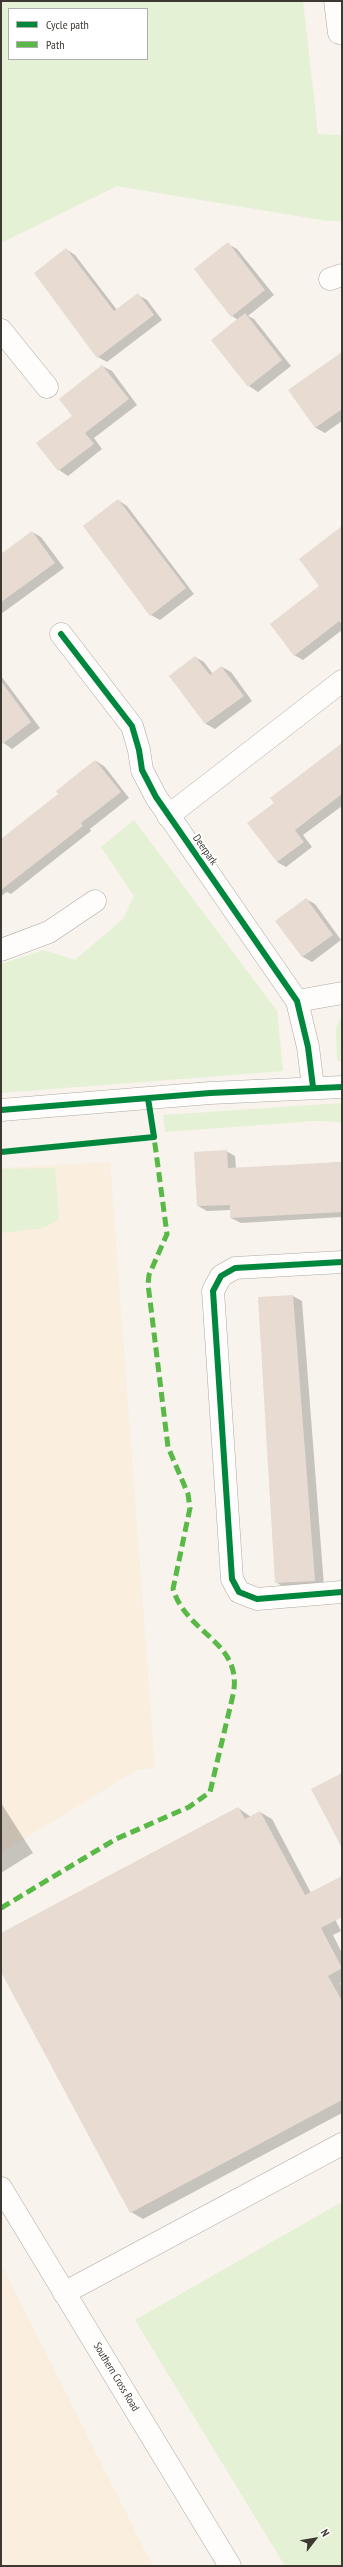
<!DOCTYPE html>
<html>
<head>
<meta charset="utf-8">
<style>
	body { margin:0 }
	#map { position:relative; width:343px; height:2567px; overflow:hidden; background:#f8f3ec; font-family:"PT Sans Narrow",sans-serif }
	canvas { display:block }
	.frame { position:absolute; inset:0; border:2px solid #3d3831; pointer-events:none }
	.legend { position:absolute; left:8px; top:8px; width:140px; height:52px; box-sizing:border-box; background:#fff; border:1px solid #b1afad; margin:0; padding:5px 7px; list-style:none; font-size:12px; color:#3d3831 }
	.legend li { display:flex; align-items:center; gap:8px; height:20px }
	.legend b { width:20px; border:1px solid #b1afad }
	.north { position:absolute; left:295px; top:2519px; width:40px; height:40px; -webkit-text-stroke:3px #fff; paint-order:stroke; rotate:59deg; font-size:11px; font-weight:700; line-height:16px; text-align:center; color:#3d3831 }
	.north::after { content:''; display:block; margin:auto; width:14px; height:18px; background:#3d3831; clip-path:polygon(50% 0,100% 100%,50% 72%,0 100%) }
</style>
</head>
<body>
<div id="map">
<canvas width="343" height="2567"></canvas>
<div class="frame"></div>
<ul class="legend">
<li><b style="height:5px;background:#00873e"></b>Cycle path</li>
<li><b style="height:5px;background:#58b947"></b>Path</li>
</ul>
<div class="north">N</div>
</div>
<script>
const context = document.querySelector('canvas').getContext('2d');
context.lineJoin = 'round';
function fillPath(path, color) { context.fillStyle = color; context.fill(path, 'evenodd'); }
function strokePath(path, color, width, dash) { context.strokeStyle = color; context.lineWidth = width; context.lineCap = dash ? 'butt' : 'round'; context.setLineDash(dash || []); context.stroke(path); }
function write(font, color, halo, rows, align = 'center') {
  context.font = font + ' "PT Sans Narrow",sans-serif'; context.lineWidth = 4; context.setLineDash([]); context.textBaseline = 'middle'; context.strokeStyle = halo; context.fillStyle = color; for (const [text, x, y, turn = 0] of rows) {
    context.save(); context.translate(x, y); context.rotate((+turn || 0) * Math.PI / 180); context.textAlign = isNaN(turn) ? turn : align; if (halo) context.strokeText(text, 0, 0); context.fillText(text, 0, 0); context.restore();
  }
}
fillPath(new Path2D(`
	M 110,1162 L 155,1768 L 137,1770 L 1,1853 L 1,1168 Z
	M 1,2264 L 153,2566 L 1,2566 Z`), '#faeede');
fillPath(new Path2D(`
	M 1,1 L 303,1 L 318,134 L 342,135 L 342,221 L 328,221 L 117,186 L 1,243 ZM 9,9 L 147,9 L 147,59 L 9,59 Z
	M 134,820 L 277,1011 L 283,1071 L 1,1093 L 1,964 L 44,950 L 75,960 L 123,919 L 134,896 L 101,847 Z
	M 342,1016 L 342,1061 L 337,1061 L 336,1027 Z
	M 342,1103 L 342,1122 L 314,1121 L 165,1132 L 163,1115 Z
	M 55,1168 L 59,1219 L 43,1228 L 1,1233 L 1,1169 Z
	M 342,2202 L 342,2566 L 285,2566 L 135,2320 Z`), '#e4f1d4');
fillPath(new Path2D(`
	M 228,244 L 237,249 L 274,295 L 248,316 L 254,319 L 291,366 L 258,392 L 249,386 L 238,320 L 232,316 Z
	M 66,249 L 75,255 L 117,310 L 138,295 L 147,300 L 162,320 L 107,362 L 98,357 Z
	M 342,358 L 342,421 L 325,433 L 316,428 L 289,390 Z
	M 102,366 L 112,371 L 137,405 L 94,438 L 102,449 L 68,476 L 59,470 Z
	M 118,500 L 127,506 L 194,594 L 160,620 L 151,615 Z
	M 32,532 L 41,537 L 64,568 L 1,614 L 1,555 Z
	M 321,598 L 342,624 L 342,630 L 303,660 L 294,655 Z
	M 195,657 L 204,662 L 213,674 L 222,667 L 231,672 L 252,701 L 215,729 L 206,724 L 171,676 Z
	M 1,676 L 40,728 L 12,749 L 1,741 Z
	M 342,745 L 342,806 L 303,835 L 312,847 L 286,867 L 277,862 L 275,803 Z
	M 96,761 L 105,767 L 129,798 L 90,829 L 91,831 L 11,894 L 7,892 L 1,896 L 1,840 L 60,794 Z
	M 306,899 L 315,904 L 341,940 L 312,962 L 303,957 L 277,921 Z
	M 226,1151 L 235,1156 L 236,1169 L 342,1162 L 342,1217 L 241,1223 L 231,1218 L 231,1210 L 207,1211 L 198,1206 Z
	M 293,1296 L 302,1301 L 324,1586 L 285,1588 L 276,1582 L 259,1298 Z
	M 1,1803 L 33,1853 L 1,1873 Z
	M 238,1808 L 251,1817 L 260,1812 L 272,1819 L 311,1893 L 325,1900 L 341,1931 L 333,1935 L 342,1953 L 342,1982 L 340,1983 L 342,1987 L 342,2113 L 143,2219 L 131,2212 L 1,1970 L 1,1935 Z`), '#0003');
fillPath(new Path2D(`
	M 228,242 L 265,290 L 231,317 L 194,269 Z
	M 66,248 L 114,311 L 138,293 L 154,315 L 97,358 L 34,273 Z
	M 245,313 L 282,360 L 248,387 L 211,340 Z
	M 342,352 L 342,409 L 315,428 L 288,390 Z
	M 102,365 L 129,399 L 85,433 L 94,444 L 58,471 L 36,443 L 72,416 L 59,399 Z
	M 118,499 L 186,588 L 150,616 L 83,526 Z
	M 342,526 L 342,619 L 294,656 L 270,624 L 319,586 L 299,559 Z
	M 32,531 L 55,563 L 1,602 L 1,554 Z
	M 195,656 L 210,675 L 221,666 L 244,696 L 205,724 L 169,676 Z
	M 1,681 L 31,722 L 1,745 Z
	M 342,743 L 342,794 L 295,830 L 304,842 L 277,862 L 247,823 L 274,803 L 270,798 Z
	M 95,760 L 121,792 L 81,823 L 83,826 L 1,890 L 1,839 L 58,794 L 56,791 Z
	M 306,898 L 333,935 L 302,957 L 275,921 Z
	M 227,1150 L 228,1168 L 342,1162 L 342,1212 L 230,1218 L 230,1205 L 197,1206 L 194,1152 Z
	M 293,1295 L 315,1581 L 275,1583 L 258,1297 Z
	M 342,1773 L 342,1848 L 311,1789 Z
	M 238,1807 L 245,1819 L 260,1811 L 305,1895 L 342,1876 L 342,1917 L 321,1928 L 342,1968 L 328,1976 L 342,2001 L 342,2100 L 130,2213 L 1,1972 L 1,1933 Z`), '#e7dbd2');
const minor = new Path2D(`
	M 335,1 L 339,33 L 342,33
	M 330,279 L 342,275
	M 1,330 L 47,387
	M 61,634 L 132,726 L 139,750 L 142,770 L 156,797 L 297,1001 L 308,1047 L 313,1087
	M 168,816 L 342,681
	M 1,950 L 49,932 L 95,901
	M 297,1001 L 342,993
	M 1,1110 L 210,1093 L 342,1087
	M 342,1262 L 235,1268 L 221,1276 L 213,1291 L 232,1579 L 239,1592 L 257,1599 L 342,1592
	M 64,2293 L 342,2144`);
const major = new Path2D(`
	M 1,2188 L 230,2566`);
strokePath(minor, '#aea9a3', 23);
strokePath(major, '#aea9a3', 23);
strokePath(minor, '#fefdfc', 22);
strokePath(major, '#fefdfc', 22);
strokePath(new Path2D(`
	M 1,1908 L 116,1839 L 189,1807 L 210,1792 L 233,1695 C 244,1642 187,1635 173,1589 L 190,1508 L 188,1494 L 168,1447 L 148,1284 L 149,1275 L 167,1234 L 154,1137`), '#58b947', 5, [10, 5]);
strokePath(new Path2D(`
	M 61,634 L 132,726 L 139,750 L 142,770 L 156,797 L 297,1001 L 308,1047 L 313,1087
	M 1,1110 L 210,1093 L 342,1087
	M 1,1152 L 154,1137 L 148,1098
	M 342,1262 L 235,1268 L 221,1276 L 213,1291 L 232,1579 L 239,1592 L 257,1599 L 342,1592`), '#00873e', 6);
write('11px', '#3d3831', '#fff', [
	["Deerpark",205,850,55],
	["Southern Cross Road",116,2377,59]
]);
</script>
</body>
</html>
